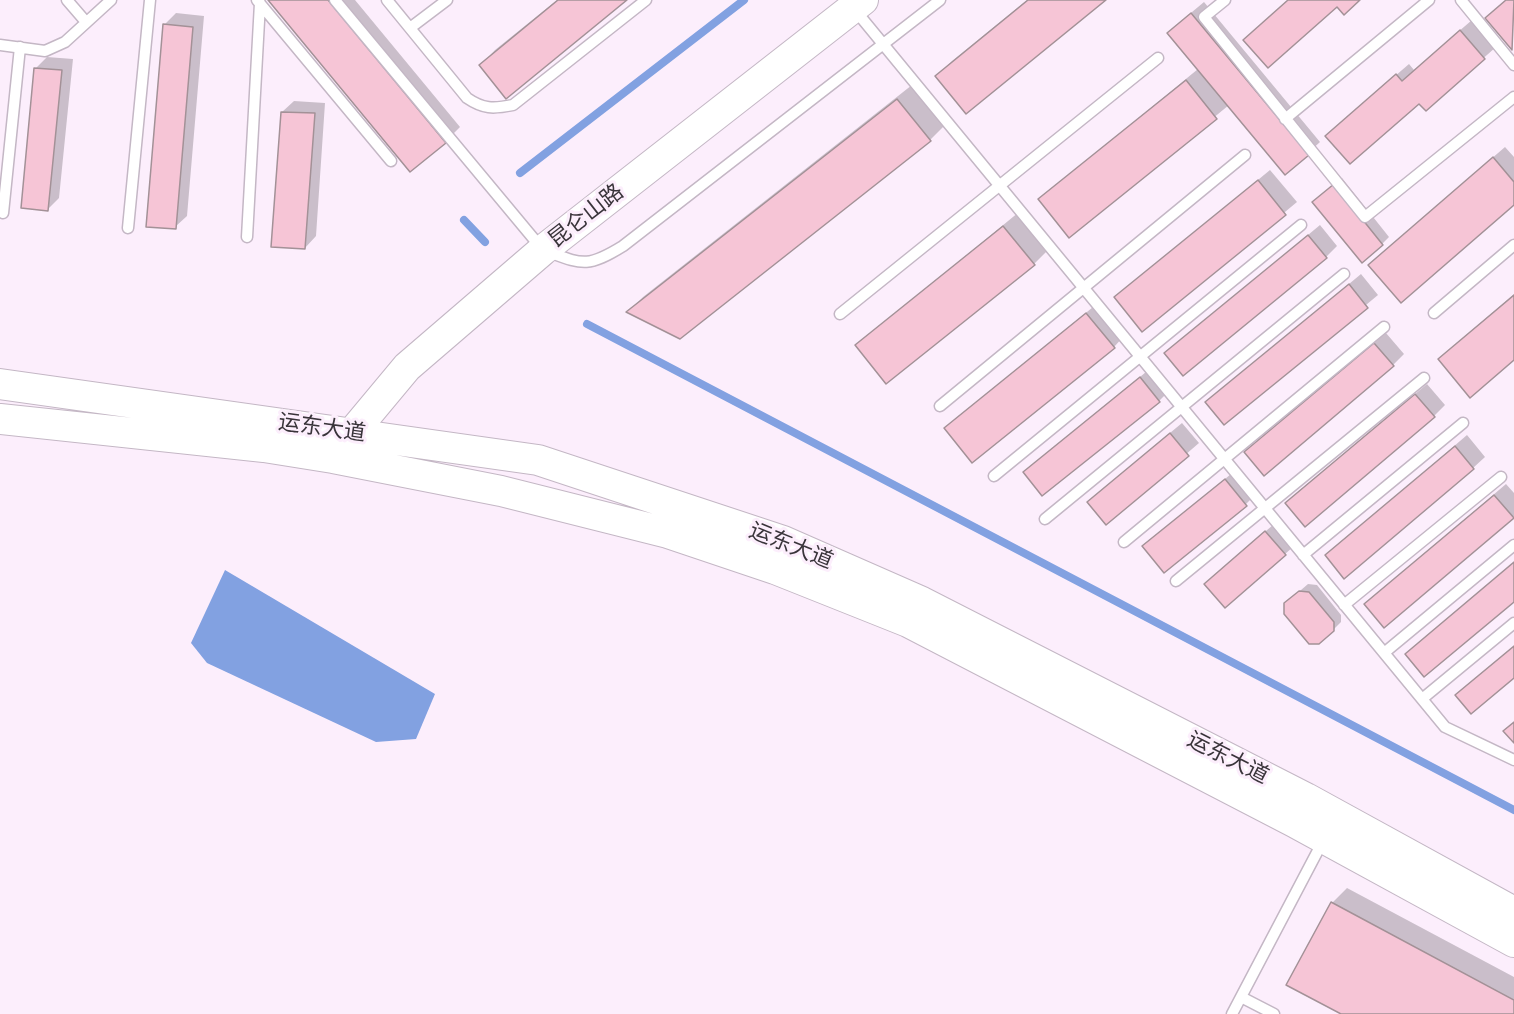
<!DOCTYPE html>
<html>
<head>
<meta charset="utf-8">
<style>
	body { margin:0 }
	canvas { display:block; background:#fceefc }
</style>
</head>
<body>
<canvas width="1514" height="1014"></canvas>
<script>
const context = document.querySelector('canvas').getContext('2d');
context.lineJoin = 'round';
function fillPath(path, color) { context.fillStyle = color; context.fill(path, 'evenodd'); }
function strokePath(path, color, width, dash) { context.strokeStyle = color; context.lineWidth = width; context.lineCap = dash ? 'butt' : 'round'; context.setLineDash(dash || []); context.stroke(path); }
function write(font, color, halo, rows, align = 'center') {
  context.font = font + ' "Alegreya Sans","Noto Sans SC",sans-serif'; context.lineWidth = 6; context.setLineDash([]); context.textBaseline = 'middle'; context.strokeStyle = halo; context.fillStyle = color; for (const [text, x, y, turn = 0] of rows) {
    context.save(); context.translate(x, y); context.rotate((+turn || 0) * Math.PI / 180); context.textAlign = isNaN(turn) ? turn : align; if (halo) context.strokeText(text, 0, 0); context.fillText(text, 0, 0); context.restore();
  }
}
fillPath(new Path2D(`
	M 225,570 L 435,694 L 416,739 L 376,742 L 207,663 L 191,643 Z`), '#82a1e1');
fillPath(new Path2D(`
	M 270,0 L 355,0 L 460,127 L 445,142 Z
	M 557,0 L 625,0 L 481,65 L 495,50 Z
	M 1027,0 L 1103,0 L 937,76 L 952,61 Z
	M 1506,0 L 1514,0 L 1512,48 L 1487,18 Z
	M 1204,2 L 1320,142 L 1308,153 L 1229,105 L 1070,236 L 1040,199 L 1198,69 L 1180,22 Z
	M 176,13 L 204,16 L 187,216 L 175,227 L 164,25 Z
	M 1472,20 L 1496,47 L 1426,109 L 1419,102 L 1338,125 L 1409,64 L 1414,70 Z
	M 47,57 L 73,59 L 59,198 L 48,209 L 36,68 Z
	M 912,85 L 945,125 L 930,140 L 680,337 L 628,312 L 643,297 Z
	M 294,101 L 325,103 L 316,236 L 305,248 L 282,112 Z
	M 1505,147 L 1514,157 L 1514,203 L 1381,254 Z
	M 1270,170 L 1297,202 L 1143,330 L 1116,297 Z
	M 1342,178 L 1389,237 L 1382,244 L 1322,194 Z
	M 1019,212 L 1049,249 L 1034,264 L 857,345 Z
	M 1320,225 L 1337,246 L 1326,257 L 1166,353 Z
	M 1361,274 L 1378,295 L 1224,423 L 1207,402 Z
	M 1514,294 L 1514,358 L 1440,360 L 1455,345 Z
	M 1098,303 L 1125,335 L 1114,347 L 958,417 Z
	M 1386,333 L 1404,354 L 1393,365 L 1258,441 Z
	M 1152,367 L 1170,390 L 1159,401 L 1025,472 Z
	M 1427,384 L 1445,405 L 1434,416 L 1298,492 Z
	M 1182,423 L 1199,443 L 1106,523 L 1100,491 Z
	M 1467,435 L 1485,457 L 1473,468 L 1327,555 Z
	M 1237,469 L 1257,493 L 1246,504 L 1144,546 Z
	M 1506,484 L 1514,493 L 1514,516 L 1384,625 L 1378,593 Z
	M 1273,525 L 1293,547 L 1226,606 L 1213,576 Z
	M 1514,562 L 1514,600 L 1407,654 L 1418,643 Z
	M 1308,584 L 1317,585 L 1341,615 L 1341,622 L 1333,630 L 1294,596 Z
	M 1347,888 L 1514,977 L 1514,1014 L 1344,1014 L 1332,903 Z`), '#0003');
strokePath(new Path2D(`
	M 520,173 L 744,0
	M 464,220 L 485,242
	M 587,324 L 1514,810`), '#82a1e1', 8);
const building = new Path2D(`
	M 268,0 L 328,0 L 446,143 L 410,172 Z
	M 558,0 L 627,0 L 506,99 L 479,65 Z
	M 1028,0 L 1106,0 L 966,114 L 935,76 Z
	M 1288,0 L 1360,0 L 1344,15 L 1337,7 L 1268,68 L 1243,40 Z
	M 1506,0 L 1514,0 L 1512,50 L 1485,18 Z
	M 1191,13 L 1309,155 L 1285,175 L 1167,33 Z
	M 163,24 L 193,27 L 176,229 L 146,227 Z
	M 1460,30 L 1485,59 L 1426,111 L 1419,104 L 1350,164 L 1325,136 L 1396,74 L 1402,81 Z
	M 34,68 L 62,70 L 48,211 L 21,208 Z
	M 1186,80 L 1217,119 L 1069,238 L 1038,199 Z
	M 897,99 L 931,141 L 680,339 L 626,312 Z
	M 281,112 L 315,113 L 305,249 L 271,247 Z
	M 1493,157 L 1514,182 L 1514,205 L 1401,303 L 1368,265 Z
	M 1258,180 L 1286,215 L 1142,332 L 1114,297 Z
	M 1334,184 L 1383,245 L 1362,263 L 1312,202 Z
	M 1003,226 L 1035,265 L 886,384 L 855,345 Z
	M 1308,235 L 1327,258 L 1183,376 L 1164,353 Z
	M 1349,284 L 1368,308 L 1224,425 L 1205,402 Z
	M 1514,295 L 1514,360 L 1470,398 L 1438,359 Z
	M 1086,313 L 1115,348 L 972,463 L 944,428 Z
	M 1374,343 L 1394,366 L 1264,476 L 1244,452 Z
	M 1140,377 L 1160,402 L 1042,496 L 1023,472 Z
	M 1415,394 L 1435,417 L 1305,527 L 1285,503 Z
	M 1170,433 L 1189,456 L 1106,525 L 1087,502 Z
	M 1455,446 L 1474,469 L 1344,579 L 1325,555 Z
	M 1225,479 L 1247,506 L 1164,573 L 1142,546 Z
	M 1494,495 L 1514,518 L 1384,628 L 1364,604 Z
	M 1265,531 L 1286,555 L 1225,608 L 1204,584 Z
	M 1514,562 L 1514,602 L 1424,677 L 1405,654 Z
	M 1299,591 L 1309,592 L 1334,622 L 1334,631 L 1319,644 L 1309,644 L 1284,614 L 1284,603 Z
	M 1514,646 L 1514,678 L 1471,714 L 1455,695 Z
	M 1514,722 L 1514,743 L 1503,731 Z
	M 1331,902 L 1514,1000 L 1514,1014 L 1341,1014 L 1286,985 Z`);
fillPath(building, '#f6c5d6');
strokePath(building, '#a39197', 1.5);
const lane = new Path2D(`
	M 67,0 L 86,22
	M 257,0 L 391,161
	M 335,0 L 543,250 C 582,264 586,269 623,246 L 940,0
	M 387,0 L 467,98 C 483,109 493,109 513,105 L 646,0
	M 1225,0 L 1204,17 L 1365,217 L 1514,97
	M 1461,0 L 1514,65
	M 855,10 L 1445,727 L 1514,760
	M 410,28 L 447,0
	M 0,45 L 45,51 L 65,42 L 111,0
	M 1285,119 L 1429,0
	M 3,213 L 20,47
	M 128,228 L 150,0
	M 247,237 L 260,3
	M 1434,313 L 1514,245
	M 840,314 L 1158,58
	M 940,406 L 1245,155
	M 994,476 L 1301,225
	M 1045,519 L 1344,274
	M 1124,542 L 1384,327
	M 1303,555 L 1463,423
	M 1176,581 L 1424,378
	M 1344,605 L 1501,477
	M 1384,653 L 1514,545
	M 1422,699 L 1514,623
	M 1241,997 L 1274,1014
	M 1232,1014 L 1324,839`);
const secondary = new Path2D(`
	M 0,384 L 538,460 L 783,541 L 922,602 L 1306,798 L 1514,912
	M 0,419 L 264,447 L 333,458 L 501,491 L 668,533 L 775,569 L 908,622 L 1294,822 L 1514,942
	M 342,445 L 407,367 L 543,250 L 863,0`);
strokePath(lane, '#c4b7c5', 13);
strokePath(secondary, '#c4b7c5', 32);
strokePath(lane, '#fff', 10);
strokePath(secondary, '#fff', 30);
write('22px', '#39343a', '#fceefc', [
	["昆仑山路",586,216,-38],
	["运东大道",322,428,8],
	["运东大道",791,546,22],
	["运东大道",1228,758,27]
]);
</script>
</body>
</html>
